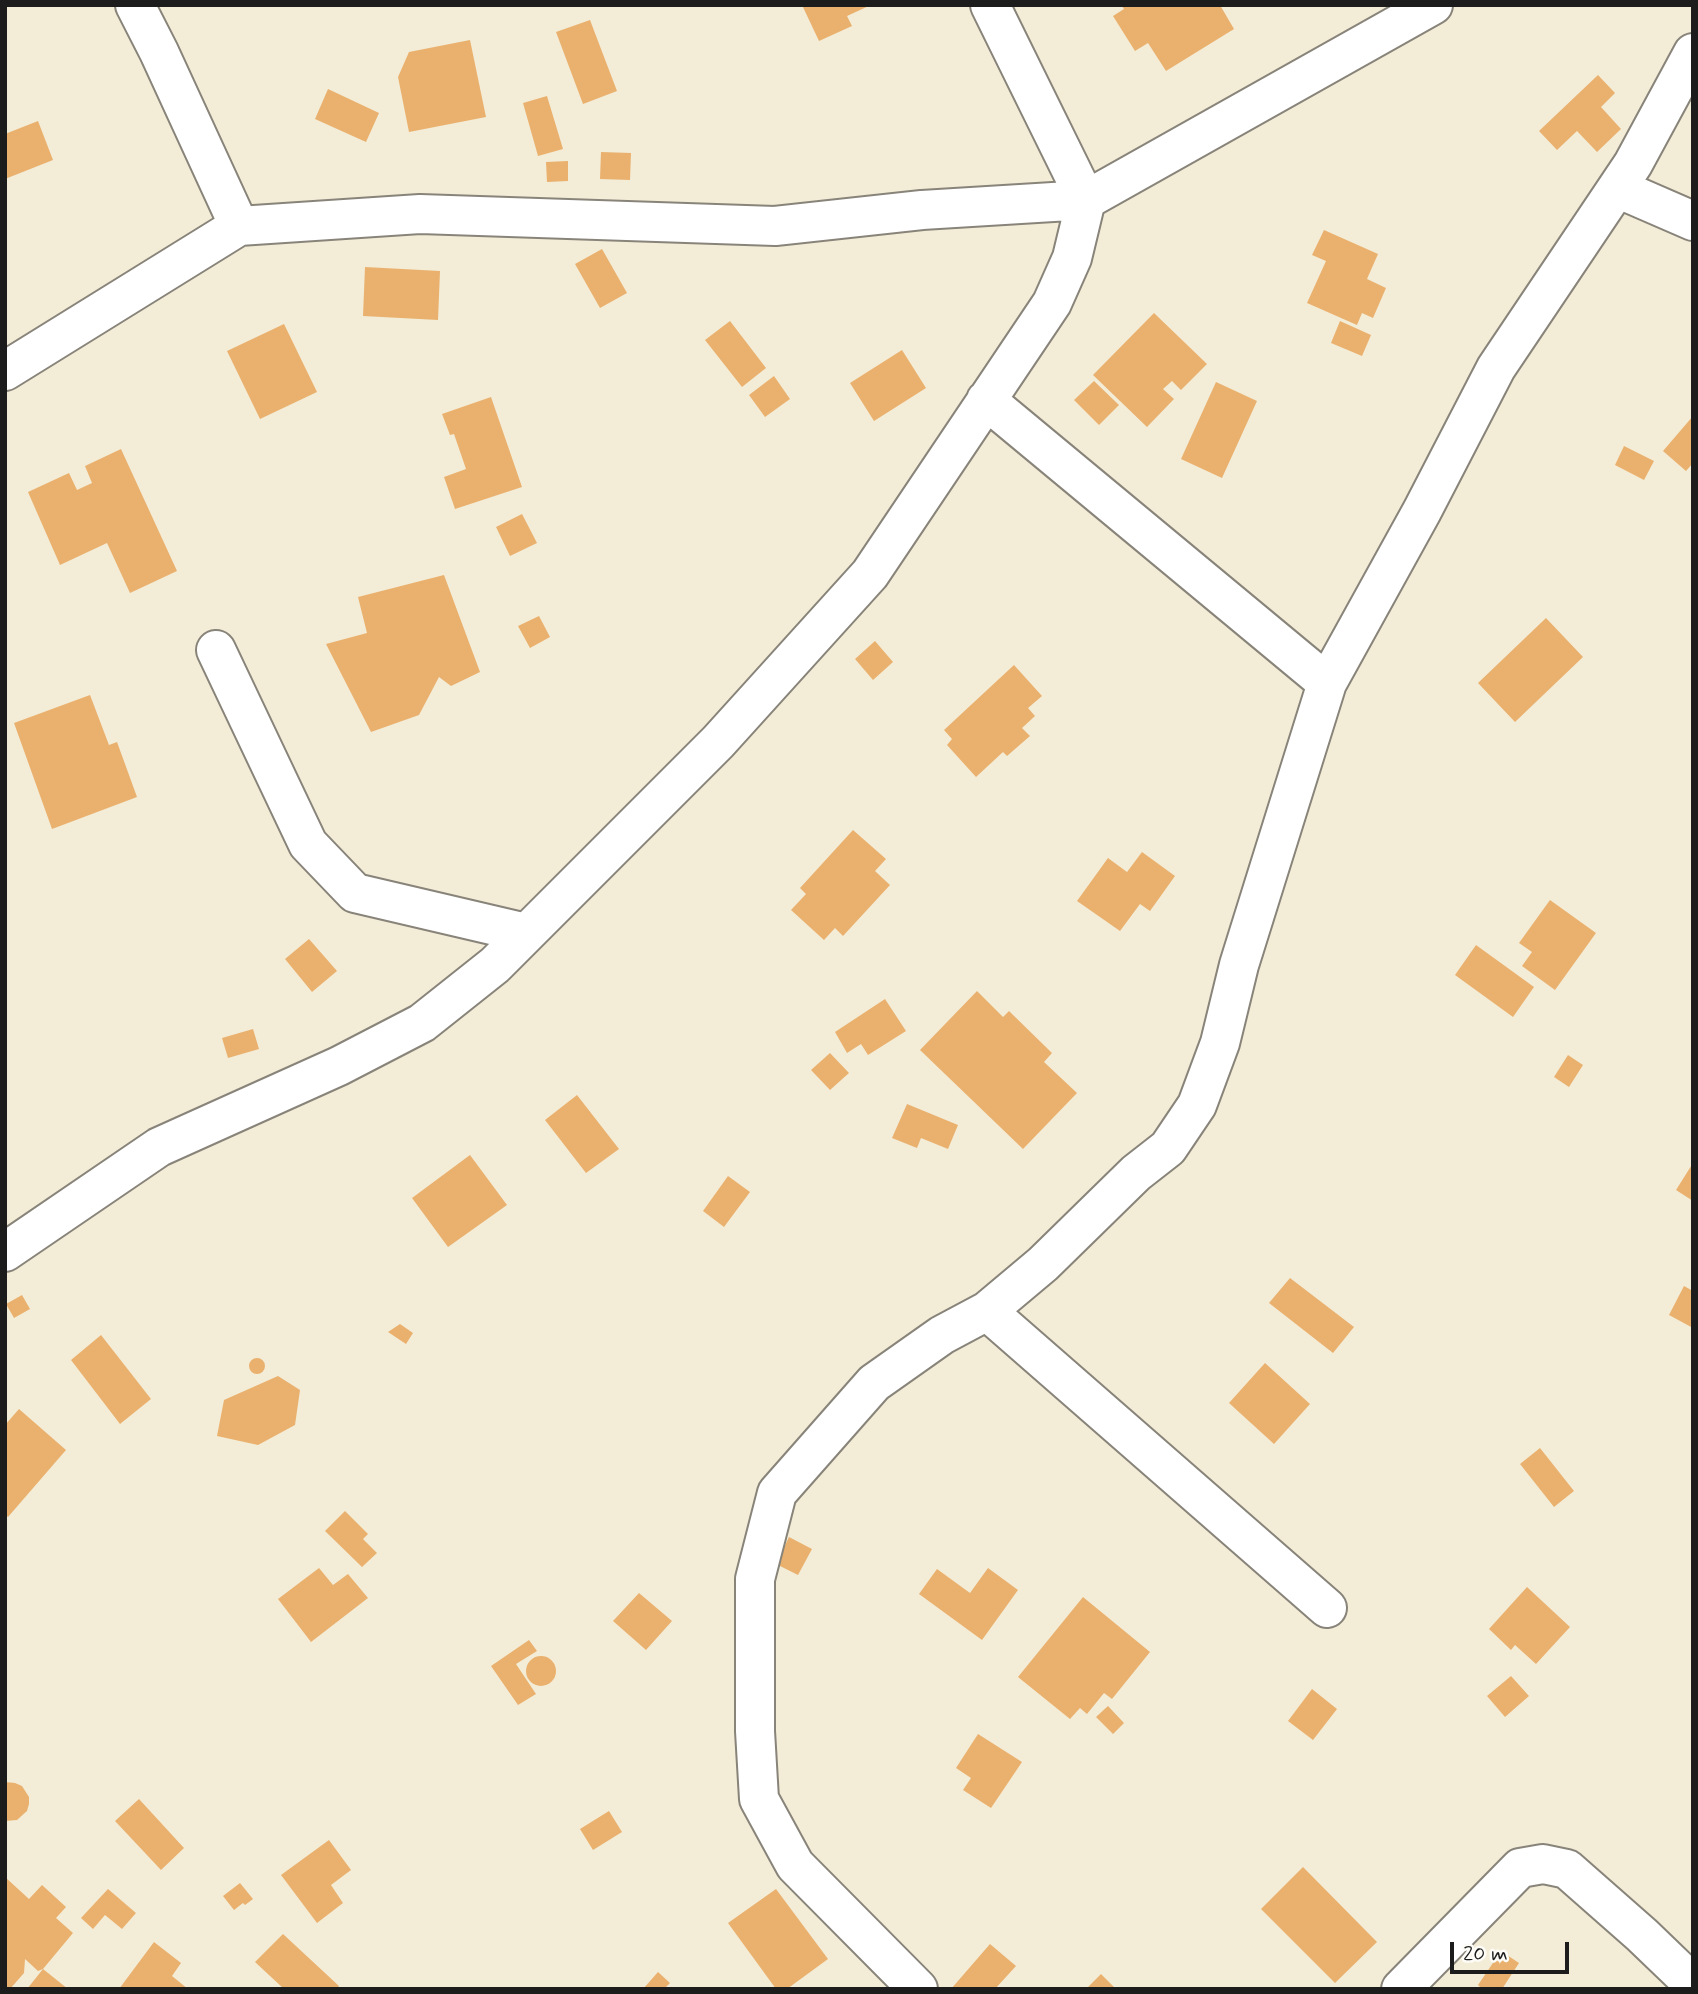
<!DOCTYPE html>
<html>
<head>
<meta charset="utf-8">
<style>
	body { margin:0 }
	#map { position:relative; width:1698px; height:1994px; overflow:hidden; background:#f3ecd7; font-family:Mynerve,sans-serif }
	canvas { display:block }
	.frame { position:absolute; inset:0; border:7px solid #1c1c1c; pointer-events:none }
	.scale { position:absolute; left:1450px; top:1942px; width:119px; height:32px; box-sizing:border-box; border:4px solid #1c1c1c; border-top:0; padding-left:9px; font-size:21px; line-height:24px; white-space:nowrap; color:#1c1c1c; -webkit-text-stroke:5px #fdfcf7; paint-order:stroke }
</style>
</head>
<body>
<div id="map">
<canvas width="1698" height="1994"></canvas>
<div class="frame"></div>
<div class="scale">20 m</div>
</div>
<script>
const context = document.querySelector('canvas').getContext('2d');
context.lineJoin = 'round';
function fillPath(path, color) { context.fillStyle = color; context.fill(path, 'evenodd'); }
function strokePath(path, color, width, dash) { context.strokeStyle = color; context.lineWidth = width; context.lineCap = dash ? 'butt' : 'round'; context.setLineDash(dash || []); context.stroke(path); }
fillPath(new Path2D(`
	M 802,5 L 871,5 L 847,16 L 852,26 L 819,41 Z
	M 1121,5 L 1220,5 L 1234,29 L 1166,71 L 1148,43 L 1135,51 L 1113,16 L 1124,9 Z
	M 590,20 L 617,91 L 583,104 L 556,32 Z
	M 470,40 L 486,117 L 409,132 L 398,77 L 409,52 Z
	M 1598,75 L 1615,93 L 1601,107 L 1621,129 L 1597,152 L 1577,131 L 1557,150 L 1539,131 Z
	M 328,89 L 379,113 L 366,142 L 315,119 Z
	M 547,96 L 563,149 L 538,156 L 523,103 Z
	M 38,121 L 53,160 L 5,179 L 5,134 Z
	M 601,152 L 631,153 L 630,180 L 600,179 Z
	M 568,161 L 568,181 L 547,182 L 546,162 Z
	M 1324,230 L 1378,254 L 1367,279 L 1386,288 L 1373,318 L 1362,313 L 1357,325 L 1307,303 L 1326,261 L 1312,255 Z
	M 602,249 L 627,293 L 600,308 L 575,264 Z
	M 365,267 L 440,271 L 438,320 L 363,316 Z
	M 1154,313 L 1207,364 L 1181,390 L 1172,381 L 1163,389 L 1174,399 L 1147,427 L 1093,375 Z
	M 730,321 L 766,368 L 742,387 L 705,340 Z
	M 1340,321 L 1371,335 L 1362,356 L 1331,343 Z
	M 284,324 L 317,392 L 260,419 L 227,351 Z
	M 902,350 L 926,388 L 874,421 L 850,383 Z
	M 774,376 L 790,399 L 765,417 L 749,395 Z
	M 1094,381 L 1119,405 L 1099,425 L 1074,400 Z
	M 1216,382 L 1257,401 L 1222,478 L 1181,459 Z
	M 491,397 L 522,487 L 455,509 L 444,477 L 466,469 L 454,434 L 450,435 L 442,414 Z
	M 1693,416 L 1693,463 L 1686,471 L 1663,451 Z
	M 1624,446 L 1654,461 L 1644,480 L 1615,465 Z
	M 121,449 L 177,571 L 130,593 L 107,543 L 60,565 L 28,492 L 69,473 L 77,490 L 92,483 L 85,466 Z
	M 522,514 L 537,543 L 510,556 L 496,527 Z
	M 444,575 L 480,672 L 451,686 L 439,677 L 419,715 L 371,732 L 326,644 L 367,633 L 358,597 Z
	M 539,616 L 550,637 L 530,648 L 518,626 Z
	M 1546,618 L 1583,657 L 1515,722 L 1478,683 Z
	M 875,641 L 893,662 L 873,680 L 855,659 Z
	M 1014,665 L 1042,696 L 1028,708 L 1035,716 L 1022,728 L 1030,736 L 1007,756 L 1003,752 L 976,777 L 947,745 L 952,739 L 944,730 Z
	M 90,695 L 109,745 L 117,742 L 137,797 L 52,829 L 14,723 Z
	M 853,830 L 886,859 L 875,871 L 890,885 L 843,936 L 835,928 L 824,940 L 791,910 L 806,894 L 800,888 Z
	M 1142,852 L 1175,876 L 1150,911 L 1140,904 L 1120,931 L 1077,901 L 1108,858 L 1127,872 Z
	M 1550,900 L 1596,933 L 1555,990 L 1522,966 L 1532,952 L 1519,943 Z
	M 309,939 L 337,971 L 312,992 L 285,959 Z
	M 1476,945 L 1534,987 L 1513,1017 L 1455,975 Z
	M 977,991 L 1003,1017 L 1009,1011 L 1052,1053 L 1044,1062 L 1077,1093 L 1023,1149 L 920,1050 Z
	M 885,999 L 906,1031 L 868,1055 L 861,1044 L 847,1053 L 835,1032 Z
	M 253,1029 L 259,1049 L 228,1058 L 222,1038 Z
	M 830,1053 L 849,1073 L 830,1090 L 811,1070 Z
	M 1568,1055 L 1583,1065 L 1569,1087 L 1554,1077 Z
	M 577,1095 L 619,1149 L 586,1173 L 545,1120 Z
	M 907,1104 L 958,1125 L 948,1149 L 921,1138 L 917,1148 L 892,1138 Z
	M 470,1155 L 507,1205 L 448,1247 L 412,1198 Z
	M 1693,1163 L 1693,1201 L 1676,1190 Z
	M 728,1176 L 750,1192 L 724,1227 L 703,1211 Z
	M 1290,1278 L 1354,1327 L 1333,1353 L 1269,1303 Z
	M 1684,1286 L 1693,1291 L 1693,1328 L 1669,1315 Z
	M 22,1295 L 30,1309 L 14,1318 L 6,1304 Z
	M 400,1324 L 413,1333 L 406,1344 L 388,1332 Z
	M 101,1335 L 151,1399 L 120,1424 L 71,1360 Z
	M249 1366a8 8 0 1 1 16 0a8 8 0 1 1-16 0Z
	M 1265,1363 L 1310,1404 L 1274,1444 L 1229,1403 Z
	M 278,1376 L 300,1390 L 295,1425 L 258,1445 L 217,1436 L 224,1400 Z
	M 19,1409 L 66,1450 L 8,1517 L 5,1514 L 5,1425 Z
	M 1540,1448 L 1574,1491 L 1554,1507 L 1520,1464 Z
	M 345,1511 L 368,1534 L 363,1539 L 377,1553 L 362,1567 L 325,1531 Z
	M 789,1537 L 812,1549 L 798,1575 L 776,1564 Z
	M 319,1568 L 333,1585 L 348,1574 L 368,1598 L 311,1642 L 278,1599 Z
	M 988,1568 L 1018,1590 L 982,1640 L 919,1594 L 937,1569 L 970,1593 Z
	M 1527,1587 L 1570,1627 L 1536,1664 L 1515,1645 L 1511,1650 L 1489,1629 Z
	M 639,1593 L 672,1621 L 646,1650 L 613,1621 Z
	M 1083,1597 L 1150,1652 L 1112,1699 L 1104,1693 L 1087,1714 L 1080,1708 L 1070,1719 L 1018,1677 Z
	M 529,1640 L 537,1651 L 516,1664 L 536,1694 L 518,1705 L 491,1666 Z
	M526 1671a15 15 0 1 1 30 0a15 15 0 1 1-30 0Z
	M 1511,1676 L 1529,1696 L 1505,1717 L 1487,1696 Z
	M 1312,1689 L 1337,1709 L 1313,1740 L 1288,1721 Z
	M 1108,1706 L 1124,1723 L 1113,1734 L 1096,1717 Z
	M 978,1734 L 1022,1762 L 991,1808 L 963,1790 L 971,1778 L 956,1768 Z
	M 5,1782 L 15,1783 L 22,1786 L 29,1797 L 29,1804 L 27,1811 L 17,1820 L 5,1821 Z
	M 139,1799 L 184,1848 L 161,1870 L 115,1821 Z
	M 609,1811 L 622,1832 L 593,1850 L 580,1829 Z
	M 329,1840 L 351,1870 L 331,1885 L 343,1903 L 317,1923 L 281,1875 Z
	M 1303,1867 L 1377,1942 L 1335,1983 L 1261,1909 Z
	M 5,1877 L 29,1899 L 42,1885 L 66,1907 L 56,1918 L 73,1933 L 43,1969 L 38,1971 L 25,1959 L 24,1973 L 10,1989 L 5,1989 Z
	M 240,1883 L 253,1899 L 245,1905 L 243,1903 L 234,1910 L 223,1896 Z
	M 108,1889 L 136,1913 L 122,1929 L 105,1915 L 93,1929 L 81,1918 Z
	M 776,1889 L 828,1959 L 787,1989 L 776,1989 L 728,1923 Z
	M 283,1934 L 339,1986 L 337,1989 L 284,1989 L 255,1962 Z
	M 154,1942 L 181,1963 L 172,1976 L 188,1989 L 119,1989 Z
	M 990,1944 L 1016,1966 L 995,1989 L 951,1989 Z
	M 1501,1951 L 1519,1963 L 1502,1989 L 1482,1989 L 1478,1985 Z
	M 43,1969 L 68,1989 L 27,1989 Z
	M 658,1972 L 670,1983 L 664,1989 L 643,1989 Z
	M 1101,1974 L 1116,1989 L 1086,1989 Z`), '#eab16e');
const street = new Path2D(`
	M 135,5 L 159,52 L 239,226
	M 1617,188 L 1693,221
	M 5,371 L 239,226 L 420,214 L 775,226 L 922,210 L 1086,200 L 1433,5
	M 986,400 L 1327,683
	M 216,650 L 308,844 L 355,893 L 526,933
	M 5,1252 L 159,1147 L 339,1066 L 422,1023 L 495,965 L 718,742 L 870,574 L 1052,303 L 1072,258 L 1086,200 L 990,5
	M 987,1311 L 1327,1608
	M 918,1989 L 795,1865 L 759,1799 L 755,1731 L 755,1579 L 777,1493 L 874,1383 L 942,1335 L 987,1311 L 1043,1264 L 1136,1173 L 1168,1148 L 1197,1105 L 1220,1043 L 1239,965 L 1327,683 L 1422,511 L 1496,368 L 1633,164 L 1693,53
	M 1401,1989 L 1520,1868 L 1543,1864 L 1567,1869 L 1642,1935 L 1693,1984`);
strokePath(street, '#88847a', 42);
strokePath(street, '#fff', 38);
</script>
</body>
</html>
